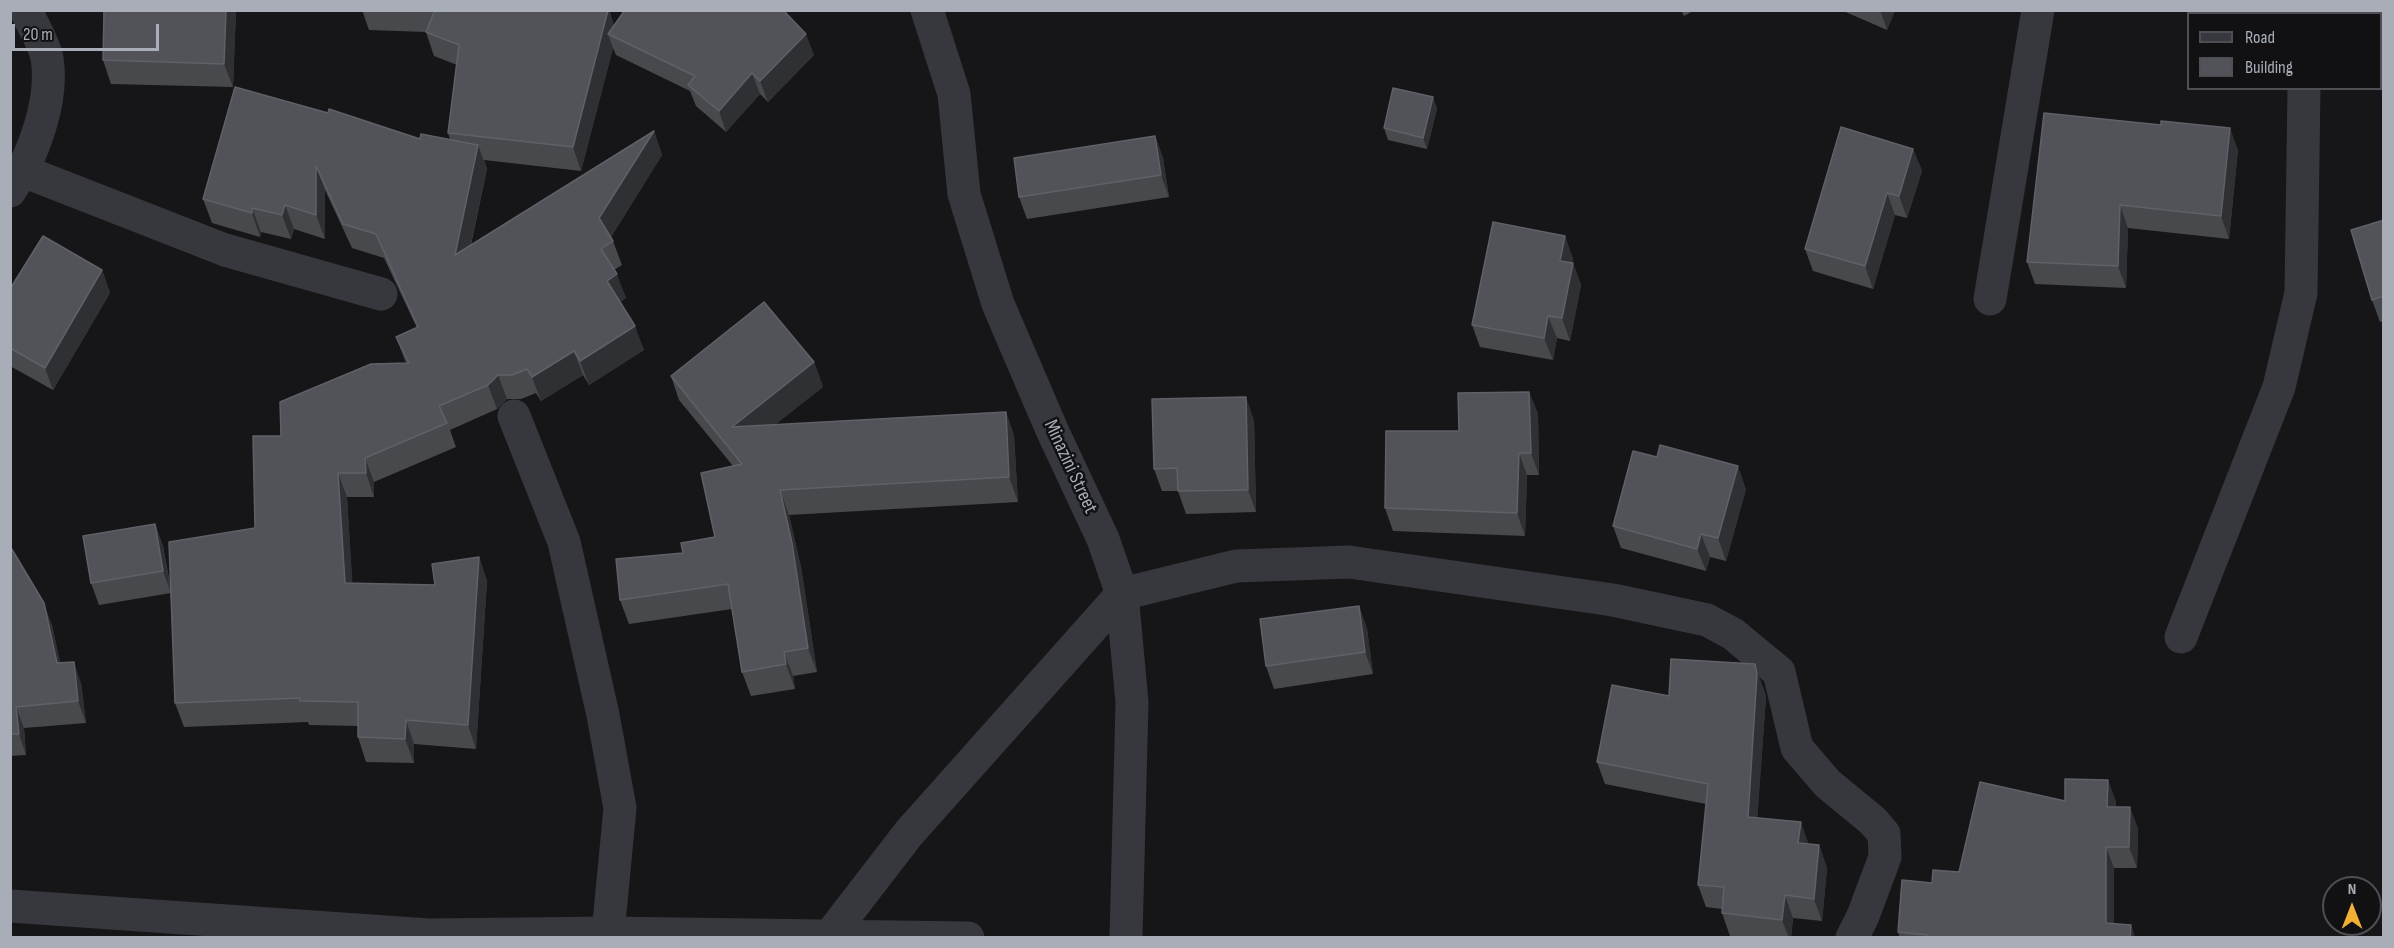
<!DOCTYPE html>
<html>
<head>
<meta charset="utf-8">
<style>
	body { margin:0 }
	#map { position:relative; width:2394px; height:948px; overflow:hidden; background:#161618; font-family:"Sofia Sans Condensed",sans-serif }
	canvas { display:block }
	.frame { position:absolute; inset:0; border:12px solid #a8adb8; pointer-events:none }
	.legend { position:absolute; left:2187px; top:12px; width:195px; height:78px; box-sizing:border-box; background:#111113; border:2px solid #4d4f55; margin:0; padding:8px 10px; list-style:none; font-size:18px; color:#a8adb8 }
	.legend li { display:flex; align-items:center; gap:12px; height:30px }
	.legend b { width:30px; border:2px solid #4d4f55 }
	.north { position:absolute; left:2322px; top:876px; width:60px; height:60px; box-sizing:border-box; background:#111113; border:2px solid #4d4f55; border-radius:50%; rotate:0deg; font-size:16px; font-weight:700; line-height:24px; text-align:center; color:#a8adb8 }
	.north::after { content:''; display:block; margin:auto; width:21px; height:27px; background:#f2b134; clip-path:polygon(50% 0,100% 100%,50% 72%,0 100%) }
	.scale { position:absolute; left:12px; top:24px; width:147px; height:27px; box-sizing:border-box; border:3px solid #a8adb8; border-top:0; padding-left:8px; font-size:18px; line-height:21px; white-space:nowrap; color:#a8adb8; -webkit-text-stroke:4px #111113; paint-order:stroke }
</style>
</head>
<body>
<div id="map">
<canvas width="2394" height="948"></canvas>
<div class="frame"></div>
<ul class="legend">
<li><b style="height:8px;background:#37383d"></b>Road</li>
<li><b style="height:16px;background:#525359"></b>Building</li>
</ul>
<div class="north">N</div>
<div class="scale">20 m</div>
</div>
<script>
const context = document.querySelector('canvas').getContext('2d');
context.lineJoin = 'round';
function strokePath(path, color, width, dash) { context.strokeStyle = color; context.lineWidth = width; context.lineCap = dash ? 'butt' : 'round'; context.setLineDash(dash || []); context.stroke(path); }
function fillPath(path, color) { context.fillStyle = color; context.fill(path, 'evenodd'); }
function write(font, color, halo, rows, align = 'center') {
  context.font = font + ' "Sofia Sans Condensed",sans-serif'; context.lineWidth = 5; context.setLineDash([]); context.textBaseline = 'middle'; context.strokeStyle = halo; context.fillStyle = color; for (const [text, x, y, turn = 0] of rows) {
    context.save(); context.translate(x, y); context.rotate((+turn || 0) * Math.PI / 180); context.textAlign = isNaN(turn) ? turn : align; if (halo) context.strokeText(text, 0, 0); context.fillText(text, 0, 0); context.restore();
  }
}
strokePath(new Path2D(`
	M 927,10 L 954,94 L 964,194 L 998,304 L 1052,430 L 1103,539 L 1122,594 L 1132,702 L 1126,938
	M 2302,10 L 2302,14
	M 23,171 L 225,250 L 381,294
	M 10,191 C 33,157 54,100 47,58 C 44,42 32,25 26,10
	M 1990,299 L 2038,10
	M 514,416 L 564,542 L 603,715 L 620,808 L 608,933
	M 2181,637 L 2279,387 L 2301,293 L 2304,88
	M 10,906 L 429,935 L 608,933 L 968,938
	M 828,938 L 909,833 L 1122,594 L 1236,566 L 1349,562 L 1613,600 L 1707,620 L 1733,634 L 1779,672 L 1797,748 L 1828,784 L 1873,821 L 1884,834 L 1885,857 L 1863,916 L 1852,938`), '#37383d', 33);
fillPath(new Path2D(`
	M 236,10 L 233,87 L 111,84 L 103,60 Z
	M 362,10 L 609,10 L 614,26 L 814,55 L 768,102 L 760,94 L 726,132 L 696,106 L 690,91 L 616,55 L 613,48 L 581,171 L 484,160 L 487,169 L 471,245 L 654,131 L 662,155 L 611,237 L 613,241 L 622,265 L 614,270 L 626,298 L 620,302 L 644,350 L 589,385 L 583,375 L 541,401 L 536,393 L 521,399 L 507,399 L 497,409 L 450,430 L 456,447 L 374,482 L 374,497 L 347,497 L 352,583 L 435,585 L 479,557 L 487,581 L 476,749 L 414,744 L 414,763 L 366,762 L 358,737 L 358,726 L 309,725 L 308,722 L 184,727 L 175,703 L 171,593 L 99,605 L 91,583 L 155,524 L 163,546 L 171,589 L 255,528 L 281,436 L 406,363 L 396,337 L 417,328 L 384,258 L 352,248 L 325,190 L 325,239 L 294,229 L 291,239 L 261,232 L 260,237 L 212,223 L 203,199 L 420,139 L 450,139 L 448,133 L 457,65 L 434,56 L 426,32 L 369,30 Z
	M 1681,10 L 1695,10 L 1684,16 Z
	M 1841,10 L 1895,10 L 1887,30 Z
	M 1433,97 L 1437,109 L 1427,149 L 1388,140 L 1384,128 Z
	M 2044,113 L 2238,150 L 2229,239 L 2128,228 L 2126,288 L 2035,284 L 2027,262 Z
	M 1155,136 L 1163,158 L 1169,197 L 1027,219 L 1019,197 Z
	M 1913,149 L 1922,171 L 1907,218 L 1895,215 L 1873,289 L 1813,271 L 1805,249 Z
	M 2384,220 L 2384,321 L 2380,322 L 2372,300 Z
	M 1573,258 L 1572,263 L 1573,263 L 1581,285 L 1570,341 L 1557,338 L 1553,360 L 1480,347 L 1472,325 Z
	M 102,270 L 110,293 L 53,390 L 10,366 L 10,289 Z
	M 814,362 L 823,387 L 774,425 L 1006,412 L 1014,436 L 1018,502 L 789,515 L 801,567 L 817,672 L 793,676 L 795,689 L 751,696 L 742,672 L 732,609 L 629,624 L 620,600 L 683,553 L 715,537 L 733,466 L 679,400 L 671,376 Z
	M 1529,392 L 1538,414 L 1539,475 L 1527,475 L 1525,536 L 1393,531 L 1385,508 L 1459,431 Z
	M 1254,420 L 1256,512 L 1186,514 L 1178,491 L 1162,491 L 1154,469 Z
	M 1746,489 L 1726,561 L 1710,557 L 1706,571 L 1621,548 L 1613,526 Z
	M 10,546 L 52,625 L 60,663 L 81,683 L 86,723 L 24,728 L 26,755 L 10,756 Z
	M 1359,606 L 1367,629 L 1373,674 L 1274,689 L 1266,666 Z
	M 1763,687 L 1766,697 L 1757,818 L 1809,844 L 1819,845 L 1827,868 L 1822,921 L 1793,918 L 1791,938 L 1748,938 L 1730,936 L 1722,913 L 1722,909 L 1706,907 L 1698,885 L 1706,804 L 1605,784 L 1597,762 L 1669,696 Z
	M 2065,801 L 2116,801 L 2116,807 L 2138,828 L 2137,868 L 2114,868 L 2114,924 L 2131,925 L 2135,938 L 1900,938 L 1898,932 L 1932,883 L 1959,872 Z`), '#47494d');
fillPath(new Path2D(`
	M 226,10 L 236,10 L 233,87 L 224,64 Z
	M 608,10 L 617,34 L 608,34 L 613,48 L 581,171 L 573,147 Z
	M 1880,10 L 1895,10 L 1887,30 Z
	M 806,34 L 814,55 L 768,102 L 760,81 Z
	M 752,73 L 760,94 L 726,132 L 719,111 Z
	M 1433,97 L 1437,109 L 1427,149 L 1423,138 Z
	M 2230,128 L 2238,150 L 2229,239 L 2221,216 Z
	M 654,131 L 662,155 L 608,242 L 599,218 Z
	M 1155,136 L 1163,158 L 1169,197 L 1161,175 Z
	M 478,145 L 487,169 L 463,279 L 455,255 Z
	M 1913,149 L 1922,171 L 1907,218 L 1899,196 Z
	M 316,166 L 325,190 L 325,239 L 316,215 Z
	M 1887,193 L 1895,215 L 1873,289 L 1865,266 Z
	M 285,205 L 294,229 L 291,239 L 282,215 Z
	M 2120,205 L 2128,228 L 2126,288 L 2118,266 Z
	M 252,208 L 261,232 L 260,237 L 252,213 Z
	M 1565,236 L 1573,258 L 1568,284 L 1560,261 Z
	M 1573,263 L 1581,285 L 1570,341 L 1562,318 Z
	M 102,270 L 110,293 L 53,390 L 45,368 Z
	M 617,274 L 626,298 L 616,305 L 607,281 Z
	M 1548,316 L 1557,338 L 1553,360 L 1544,338 Z
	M 635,326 L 644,350 L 589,385 L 580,361 Z
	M 574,351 L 583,375 L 541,401 L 532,377 Z
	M 814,362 L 823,387 L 741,452 L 732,427 Z
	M 498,375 L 507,399 L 497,409 L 488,385 Z
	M 1529,392 L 1538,414 L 1539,475 L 1531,453 Z
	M 1246,397 L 1254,420 L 1256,512 L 1248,490 Z
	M 1006,412 L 1014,436 L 1018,502 L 1009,477 Z
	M 1519,453 L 1527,475 L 1525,536 L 1517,513 Z
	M 365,458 L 374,482 L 374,497 L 366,473 Z
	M 1738,466 L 1746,489 L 1726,561 L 1718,538 Z
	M 338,473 L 347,497 L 354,607 L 345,583 Z
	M 780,490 L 789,515 L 801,567 L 817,672 L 808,648 Z
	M 155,524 L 163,546 L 171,593 L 163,571 Z
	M 1701,534 L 1710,557 L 1706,571 L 1697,549 Z
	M 479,557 L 487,581 L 476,749 L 468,725 Z
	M 44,603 L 52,625 L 65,684 L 57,663 Z
	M 1359,606 L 1367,629 L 1373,674 L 1365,652 Z
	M 784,652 L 793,676 L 795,689 L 786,664 Z
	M 74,662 L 81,683 L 86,723 L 78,701 Z
	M 1755,664 L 1763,687 L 1766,697 L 1756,839 L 1748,817 Z
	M 16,707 L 24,728 L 26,755 L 19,734 Z
	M 406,720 L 414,744 L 414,763 L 405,739 Z
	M 2108,780 L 2116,801 L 2115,828 L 2107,807 Z
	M 2130,807 L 2138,828 L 2137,868 L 2129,847 Z
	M 1801,822 L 1809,845 L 1798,843 Z
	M 1819,845 L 1827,868 L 1822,921 L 1814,899 Z
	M 2106,847 L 2114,868 L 2114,938 L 2106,923 Z
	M 1785,895 L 1793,918 L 1791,938 L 1789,938 L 1782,920 Z
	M 2131,925 L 2135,938 L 2130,938 Z`), '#2f3033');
const building = new Path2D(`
	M 104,10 L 226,10 L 224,64 L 103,60 Z
	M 435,10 L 608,10 L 573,147 L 448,133 L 459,45 L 426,32 Z
	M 625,10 L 783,10 L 806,34 L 760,81 L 752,73 L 719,111 L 688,85 L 695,76 L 608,34 Z
	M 235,87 L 328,113 L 329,109 L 420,139 L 421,134 L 478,145 L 455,255 L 654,131 L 599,218 L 613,241 L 601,249 L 617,274 L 607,281 L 635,326 L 580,361 L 574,351 L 532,377 L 527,369 L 512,375 L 498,375 L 488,385 L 439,406 L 447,423 L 365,458 L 366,473 L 338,473 L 345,583 L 435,585 L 432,564 L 479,557 L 468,725 L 406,720 L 405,739 L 358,737 L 358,702 L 300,701 L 300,698 L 175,703 L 169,542 L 255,528 L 253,436 L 281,436 L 280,402 L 371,364 L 409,363 L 396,337 L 418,327 L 376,234 L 343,224 L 316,166 L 316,215 L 285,205 L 282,215 L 252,208 L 252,213 L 203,199 Z
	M 1393,88 L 1433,97 L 1423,138 L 1384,128 Z
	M 2044,113 L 2161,125 L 2161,121 L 2230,128 L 2221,216 L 2120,205 L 2118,266 L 2027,262 Z
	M 1841,127 L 1913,149 L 1899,196 L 1887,193 L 1865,266 L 1805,249 Z
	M 1155,136 L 1161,175 L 1019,197 L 1014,158 Z
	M 2384,220 L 2384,296 L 2372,300 L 2351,230 Z
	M 1493,222 L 1565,236 L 1560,261 L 1573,263 L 1562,318 L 1548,316 L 1544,338 L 1472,325 Z
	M 43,236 L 102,270 L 45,368 L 10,348 L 10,289 Z
	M 764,302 L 814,362 L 732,427 L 1006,412 L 1009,477 L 780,490 L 792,543 L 808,648 L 784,652 L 786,664 L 742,672 L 728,584 L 620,600 L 616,559 L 683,553 L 681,543 L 715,537 L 701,473 L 742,464 L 671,376 Z
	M 1529,392 L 1531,453 L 1519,453 L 1517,513 L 1385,508 L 1386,431 L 1459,431 L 1458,393 Z
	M 1246,397 L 1248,490 L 1178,491 L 1177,468 L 1154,469 L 1152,399 Z
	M 1660,445 L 1738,466 L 1718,538 L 1701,534 L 1697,549 L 1613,526 L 1633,451 L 1657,457 Z
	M 155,524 L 163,571 L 91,583 L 83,536 Z
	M 10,546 L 44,603 L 57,663 L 74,662 L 78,701 L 16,707 L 19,734 L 10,734 Z
	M 1359,606 L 1365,652 L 1266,666 L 1260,619 Z
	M 1671,659 L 1755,664 L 1757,674 L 1748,817 L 1801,822 L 1798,843 L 1819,845 L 1814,899 L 1785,895 L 1782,920 L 1722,913 L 1724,887 L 1698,885 L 1708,784 L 1597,762 L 1612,685 L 1669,696 Z
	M 2065,779 L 2108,780 L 2107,807 L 2130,807 L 2129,847 L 2106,847 L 2106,923 L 2131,925 L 2130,938 L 1927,938 L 1928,935 L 1898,932 L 1902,880 L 1932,883 L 1933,870 L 1959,872 L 1980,782 L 2065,801 Z`);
fillPath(building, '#525359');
strokePath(building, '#5f6168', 1.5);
write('20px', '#a8adb8', '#111113', [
	["Minazini Street",1070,467,65]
]);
</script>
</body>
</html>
